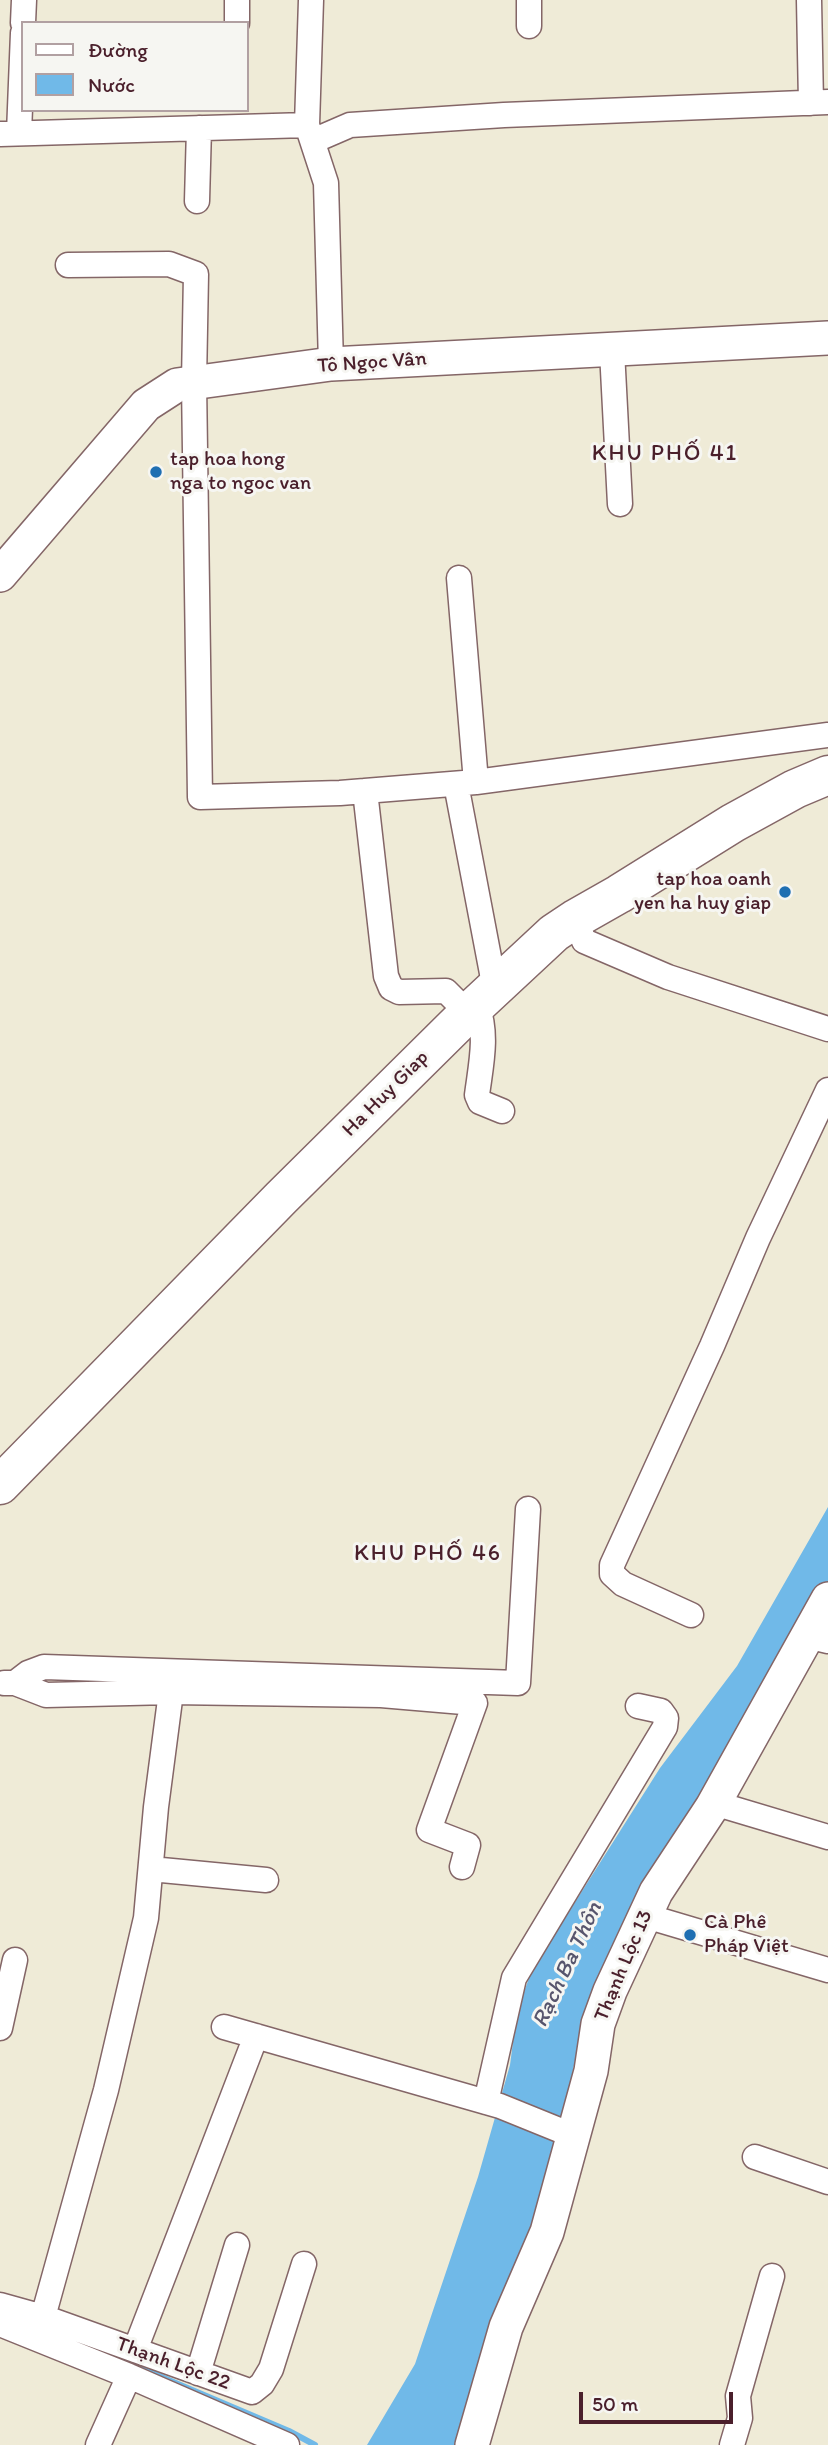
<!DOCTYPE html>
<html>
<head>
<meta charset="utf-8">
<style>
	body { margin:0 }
	#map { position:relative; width:828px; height:2445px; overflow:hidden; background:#efebd7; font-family:Itim,sans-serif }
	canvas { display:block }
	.legend { position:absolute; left:21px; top:21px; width:228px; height:91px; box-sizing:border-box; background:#f6f6f2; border:2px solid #b1a0a2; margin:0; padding:9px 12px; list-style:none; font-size:21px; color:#4a1f2b }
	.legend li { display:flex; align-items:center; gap:14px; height:35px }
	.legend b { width:35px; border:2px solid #b1a0a2 }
	.scale { position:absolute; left:579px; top:2392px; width:154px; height:32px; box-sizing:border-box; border:4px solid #4a1f2b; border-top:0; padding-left:9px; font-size:21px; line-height:24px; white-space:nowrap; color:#4a1f2b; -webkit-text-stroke:5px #f6f6f2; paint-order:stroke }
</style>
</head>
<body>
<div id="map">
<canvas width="828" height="2445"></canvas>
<ul class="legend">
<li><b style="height:9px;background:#fff"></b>Đường</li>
<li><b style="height:19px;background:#70b9e8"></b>Nước</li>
</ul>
<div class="scale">50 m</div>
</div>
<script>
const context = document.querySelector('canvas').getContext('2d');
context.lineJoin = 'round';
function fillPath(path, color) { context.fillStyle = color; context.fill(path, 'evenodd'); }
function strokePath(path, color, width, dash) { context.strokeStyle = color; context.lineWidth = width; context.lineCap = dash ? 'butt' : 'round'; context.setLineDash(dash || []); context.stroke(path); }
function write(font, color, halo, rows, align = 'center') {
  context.font = font + ' Itim,sans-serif'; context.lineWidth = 6; context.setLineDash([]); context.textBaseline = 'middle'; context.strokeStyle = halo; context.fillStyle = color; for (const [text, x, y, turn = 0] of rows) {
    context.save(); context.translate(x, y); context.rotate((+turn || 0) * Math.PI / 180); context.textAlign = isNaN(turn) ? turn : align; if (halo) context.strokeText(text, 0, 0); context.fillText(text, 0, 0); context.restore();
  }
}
fillPath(new Path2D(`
	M 828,1507 L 828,1592 L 587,2008 L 543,2202 L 460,2445 L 367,2445 L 415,2364 L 478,2177 L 510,2065 L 517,2011 L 532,1970 L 660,1768 L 737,1666 Z`), '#70b9e8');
strokePath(new Path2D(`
	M 131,2364 L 289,2431 L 315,2445`), '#70b9e8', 6);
const street = new Path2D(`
	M 311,0 L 307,125 L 326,183 L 331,364
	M 529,0 L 529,26
	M 809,0 L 811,103
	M 23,23 L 24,0
	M 237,23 L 237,0
	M 19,133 L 23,33
	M 0,134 L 307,125
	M 313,141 L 350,125 L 504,115 L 828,102
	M 197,201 L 199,128
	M 68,265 L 169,264 L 196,274 L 194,382 L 200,797 L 340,793 L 476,782 L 828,735
	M 612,351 L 620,504
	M 459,578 L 476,782
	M 456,784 L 495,989
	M 365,791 L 386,976 L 391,988 L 399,992 L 446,991 L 468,1013
	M 575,919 L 584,941 L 668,977 L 828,1029
	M 477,1005 C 488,1035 481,1064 477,1095 L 480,1102 L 502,1111
	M 691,1615 L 623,1584 L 612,1574 L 612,1565 L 712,1346 L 758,1238 L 828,1090
	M 807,1636 L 828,1641
	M 4,1683 L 15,1683 L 46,1695 L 171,1692 L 381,1695 L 475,1703 L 429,1830 L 468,1845 L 462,1867
	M 15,1683 L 28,1673 L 44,1667 L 518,1683 L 528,1509
	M 714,1803 L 828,1837
	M 151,1869 L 266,1880
	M 646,1916 L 828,1970
	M 224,2027 L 500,2106 L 574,2136
	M 0,2028 L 15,1960
	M 486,2102 L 514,1978 L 665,1727 L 666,1718 L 661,1711 L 638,1706
	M 755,2157 L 828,2182
	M 0,2305 L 43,2317 L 252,2392 L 262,2384 L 271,2369 L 304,2264
	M 43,2317 L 106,2090 L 146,1918 L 156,1807 L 171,1692
	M 0,2324 L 129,2376 L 287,2445
	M 135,2350 L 256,2036
	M 198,2373 L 237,2245
	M 98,2445 L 129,2376
	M 732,2445 L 740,2418 L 738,2396 L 772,2276`);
const secondary = new Path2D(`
	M 0,575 L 146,405 L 177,385 L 331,364 L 828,338
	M 472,2445 L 506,2327 L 547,2232 L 591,2071 L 598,2024 L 610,1991 L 656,1892 L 712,1807 L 828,1599`);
const primary = new Path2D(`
	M 0,1485 L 281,1198 L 468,1013 L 554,933 L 575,919 L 619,894 L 733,823 L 795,789 L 828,775`);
strokePath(street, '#846667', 27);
strokePath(secondary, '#846667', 36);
strokePath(primary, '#846667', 41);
strokePath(street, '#fff', 24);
strokePath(secondary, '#fff', 33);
strokePath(primary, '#fff', 38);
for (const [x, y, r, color] of [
	[156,472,7,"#1f6fb2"],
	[785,892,7,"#1f6fb2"],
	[690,1935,7,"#1f6fb2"]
]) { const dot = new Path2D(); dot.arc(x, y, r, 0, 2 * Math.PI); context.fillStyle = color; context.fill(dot); strokePath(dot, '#f6f6f2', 2.5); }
write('21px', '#4a1f2b', '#f6f6f2', [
	["Tô Ngọc Vân",372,363,-4],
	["Ha Huy Giap",386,1094,-45],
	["Thạnh Lộc 13",624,1966,-67],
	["Thạnh Lộc 22",173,2364,20]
]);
write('21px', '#4a1f2b', '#f6f6f2', [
	["tap hoa hong",170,460],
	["nga to ngoc van",170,484],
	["tap hoa oanh",771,880,"right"],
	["yen ha huy giap",771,904,"right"],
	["Cà Phê",704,1923],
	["Pháp Việt",704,1947]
], 'left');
context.letterSpacing = '2px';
write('23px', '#4a1f2b', '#f6f6f2', [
	["KHU PHỐ 41",665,454],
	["KHU PHỐ 46",428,1554]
]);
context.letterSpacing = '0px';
write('italic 23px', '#57556d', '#f6f6f2', [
	["Rạch Ba Thôn",568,1965,-65]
]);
</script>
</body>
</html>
